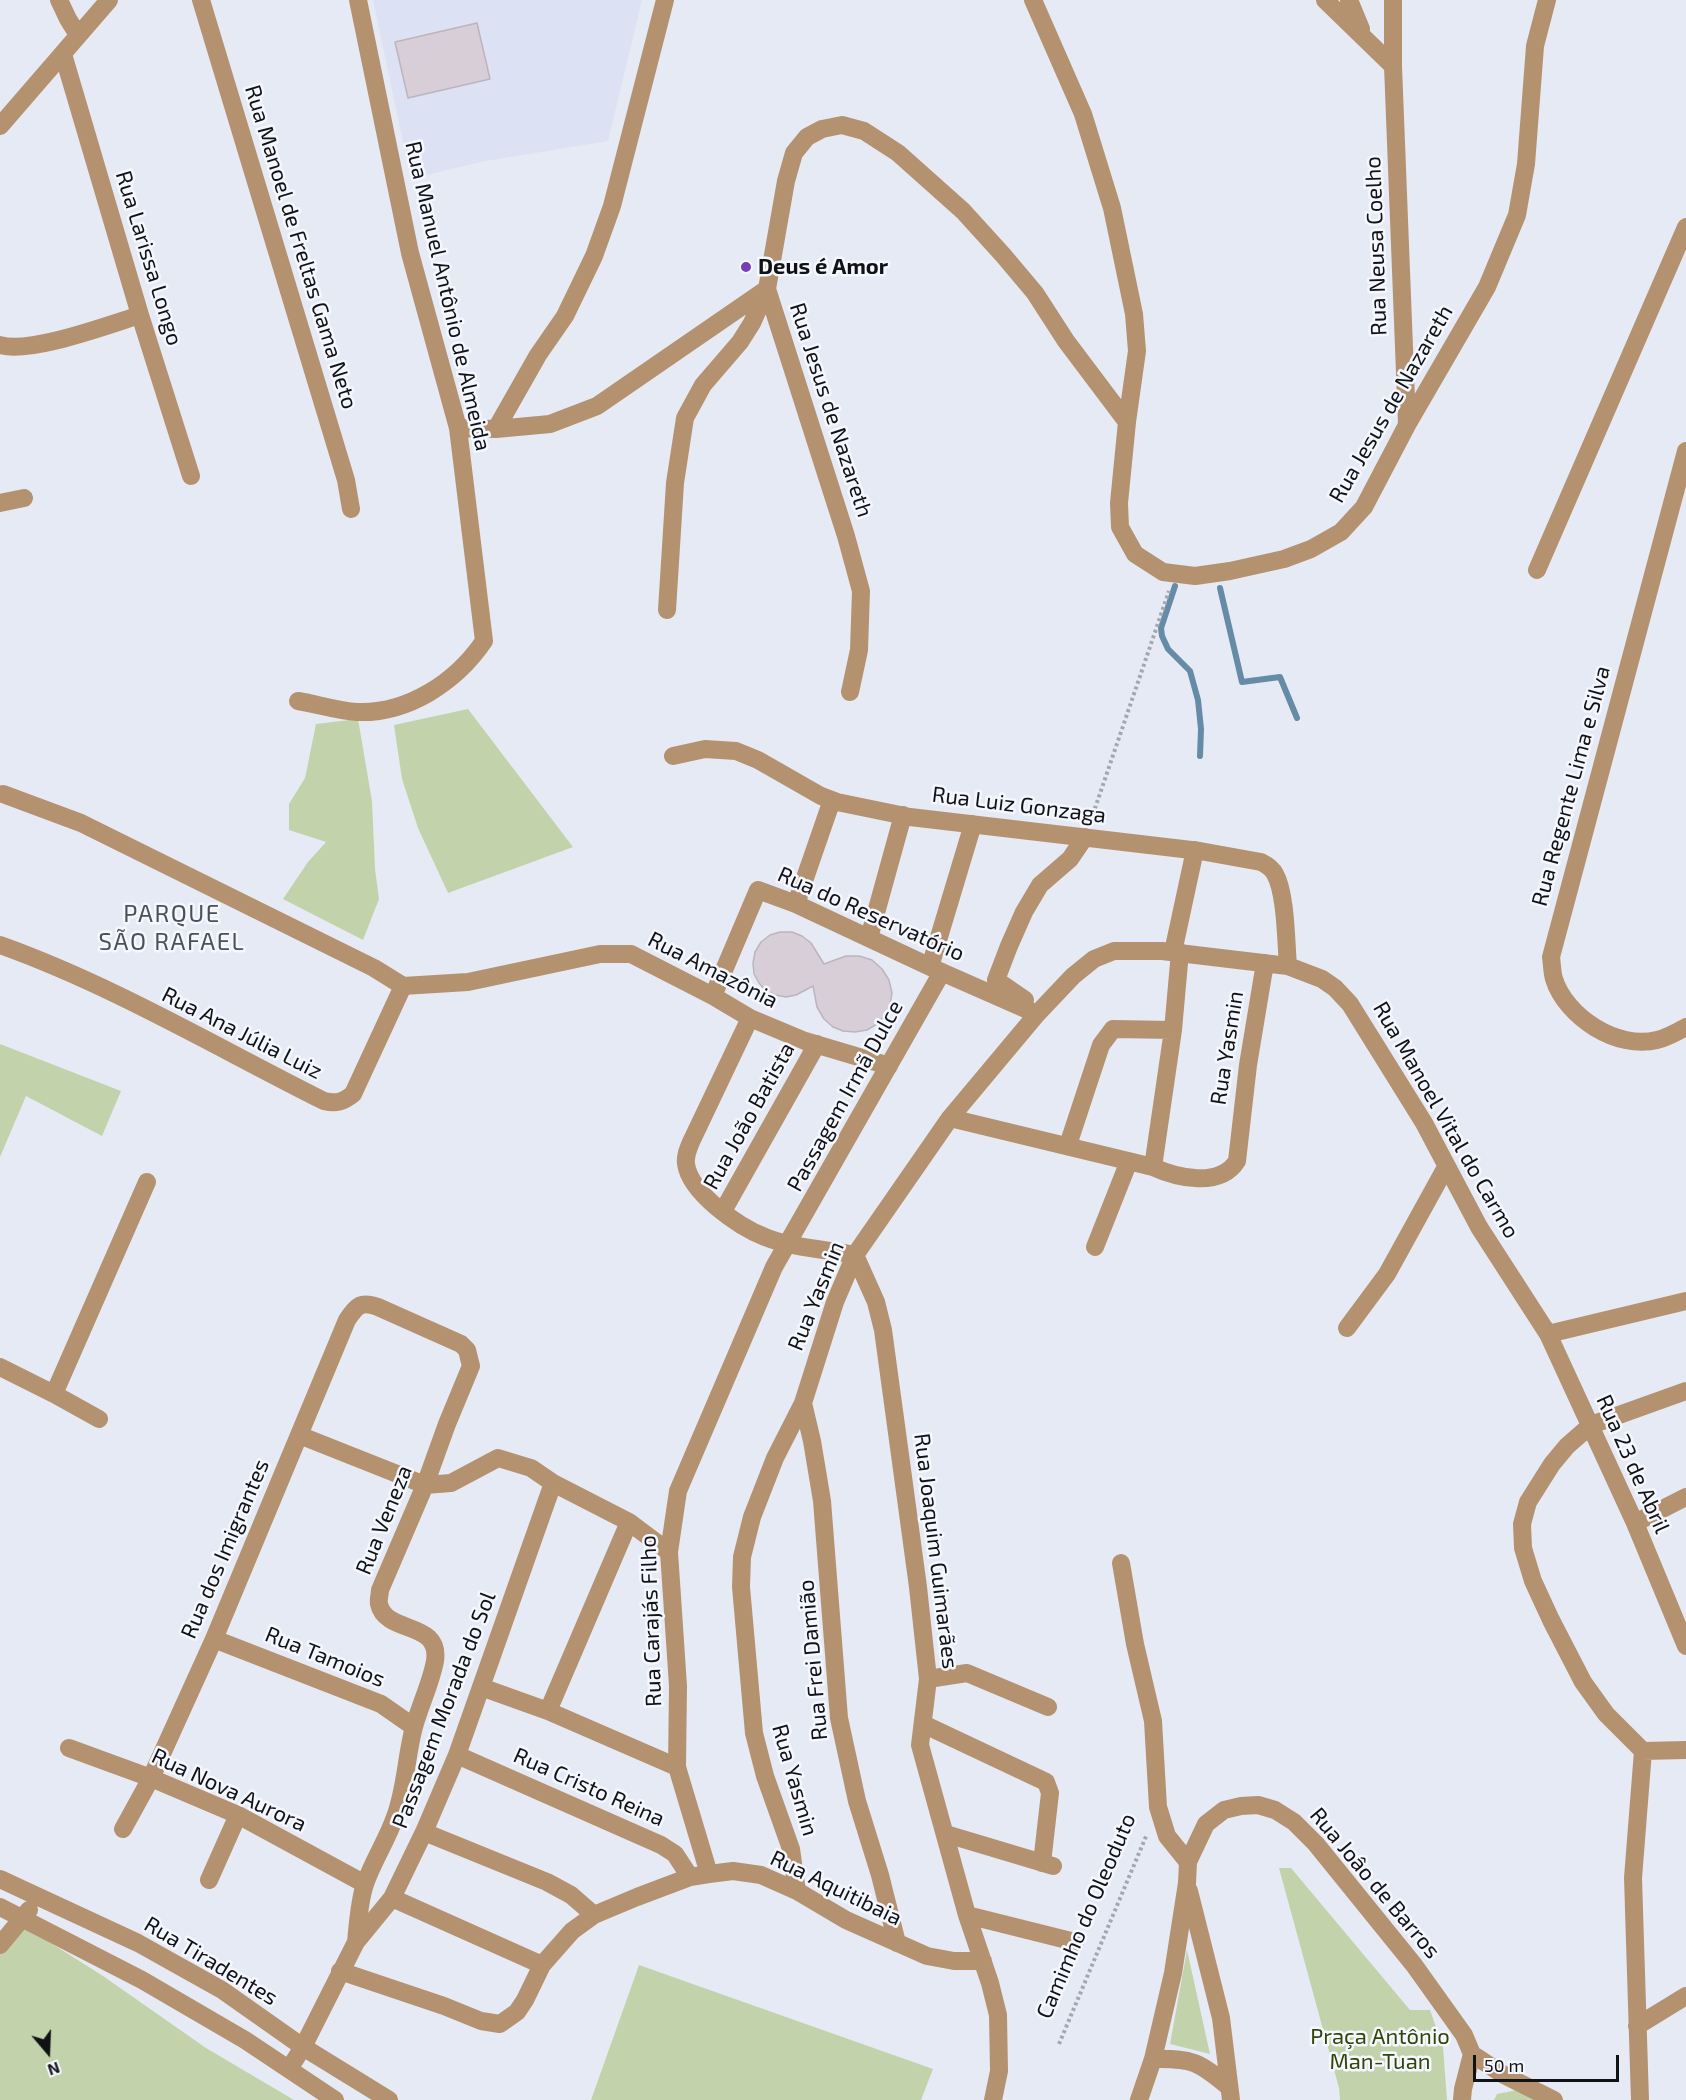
<!DOCTYPE html>
<html>
<head>
<meta charset="utf-8">
<style>
	body { margin:0 }
	#map { position:relative; width:1686px; height:2100px; overflow:hidden; background:#e6eaf4; font-family:"Exo 2",sans-serif }
	canvas { display:block }
	.north { position:absolute; left:18px; top:2022px; width:60px; height:60px; -webkit-text-stroke:4px #f5f7fe; paint-order:stroke; rotate:161deg; font-size:16px; font-weight:700; line-height:24px; text-align:center; color:#111215 }
	.north::after { content:''; display:block; margin:auto; width:21px; height:27px; background:#111215; clip-path:polygon(50% 0,100% 100%,50% 72%,0 100%) }
	.scale { position:absolute; left:1473px; top:2055px; width:146px; height:27px; box-sizing:border-box; border:3px solid #111215; border-top:0; padding-left:8px; font-size:18px; line-height:21px; white-space:nowrap; color:#111215; -webkit-text-stroke:4px #f5f7fe; paint-order:stroke }
</style>
</head>
<body>
<div id="map">
<canvas width="1686" height="2100"></canvas>
<div class="north">N</div>
<div class="scale">50 m</div>
</div>
<script>
const context = document.querySelector('canvas').getContext('2d');
context.lineJoin = 'round';
function fillPath(path, color) { context.fillStyle = color; context.fill(path, 'evenodd'); }
function strokePath(path, color, width, dash) { context.strokeStyle = color; context.lineWidth = width; context.lineCap = dash ? 'butt' : 'round'; context.setLineDash(dash || []); context.stroke(path); }
function write(font, color, halo, rows, align = 'center') {
  context.font = font + ' "Exo 2",sans-serif'; context.lineWidth = 5; context.setLineDash([]); context.textBaseline = 'middle'; context.strokeStyle = halo; context.fillStyle = color; for (const [text, x, y, turn = 0] of rows) {
    context.save(); context.translate(x, y); context.rotate((+turn || 0) * Math.PI / 180); context.textAlign = isNaN(turn) ? turn : align; if (halo) context.strokeText(text, 0, 0); context.fillText(text, 0, 0); context.restore();
  }
}
fillPath(new Path2D(`
	M 373,0 L 642,0 L 608,141 L 480,162 L 411,179 Z`), '#dce1f3');
fillPath(new Path2D(`
	M 468,709 L 573,847 L 448,893 L 418,828 L 402,779 L 394,725 Z
	M 358,719 L 372,801 L 375,869 L 379,899 L 363,940 L 283,899 L 308,862 L 326,842 L 289,830 L 289,804 L 305,778 L 316,724 Z
	M 0,1044 L 121,1091 L 102,1136 L 26,1096 L 0,1157 Z
	M 1279,1868 L 1291,1868 L 1410,2010 L 1430,2010 L 1443,2047 L 1447,2100 L 1340,2100 L 1339,2088 Z
	M 24,1926 L 103,1976 L 206,2048 L 294,2100 L 0,2100 L 0,1946 Z
	M 1187,1950 L 1210,2054 L 1170,2044 Z
	M 639,1965 L 933,2069 L 921,2100 L 591,2100 Z
	M 1517,2090 L 1538,2100 L 1494,2100 L 1497,2094 Z`), '#c2d3ab');
strokePath(new Path2D(`
	M 1175,586 L 1161,628 L 1162,636 L 1168,649 L 1190,671 L 1198,700 L 1201,729 L 1200,756
	M 1220,588 L 1242,682 L 1280,677 L 1297,718`), '#658ba7', 6);
const building = new Path2D(`
	M 477,23 L 490,79 L 408,98 L 395,42 Z
	M 780,932 L 792,932 L 802,936 L 811,943 L 824,964 L 846,956 L 859,956 L 872,960 L 882,969 L 889,980 L 892,993 L 890,1005 L 885,1015 L 877,1024 L 867,1030 L 855,1032 L 843,1031 L 833,1027 L 824,1019 L 817,1007 L 813,986 L 796,995 L 786,997 L 775,995 L 766,991 L 759,983 L 754,974 L 753,963 L 755,952 L 761,942 L 770,935 Z`);
fillPath(building, '#d7ced7');
strokePath(building, '#bdb4bd', 1.5);
strokePath(new Path2D(`
	M 1091,820 L 1169,591
	M 1059,2044 L 1147,1834`), '#a4a7ae', 4, [3, 3]);
strokePath(new Path2D(`
	M 59,0 L 68,19 L 78,35
	M 201,0 L 346,480 L 351,509
	M 1033,0 L 1083,114 L 1112,208 L 1134,314 L 1137,351 L 1127,422
	M 1325,0 L 1393,66
	M 1349,0 L 1361,29
	M 1393,0 L 1393,66 L 1407,424
	M 63,54 L 140,315 L 191,476
	M 0,126 L 109,0
	M 0,345 C 30,354 108,325 140,315
	M 458,428 L 496,429 L 538,355 L 565,316 L 594,256 L 612,206 L 665,0
	M 496,429 L 550,424 L 597,406 L 767,289
	M 1686,451 L 1551,957 C 1552,964 1552,972 1554,979 C 1566,1017 1617,1050 1657,1040 C 1666,1038 1677,1032 1686,1027
	M 0,503 L 24,498
	M 1537,570 L 1686,227
	M 667,610 L 675,483 L 685,418 L 703,385 L 740,342 L 752,323 L 767,289
	M 850,692 L 859,650 L 861,591 L 846,536 L 767,289 L 786,181 L 794,153 L 807,137 L 822,129 L 842,125 L 864,131 L 898,153 L 963,211 L 1003,255 L 1035,293 L 1066,341 L 1127,422 L 1119,503 L 1120,527 L 1135,554 L 1163,572 L 1195,576 L 1230,571 L 1284,559 L 1311,549 L 1341,532 L 1364,507 L 1407,425 L 1487,287 L 1517,215 L 1526,164 L 1535,46 L 1547,0
	M 298,701 C 317,704 338,711 357,712 C 408,714 456,682 484,641 L 458,428 L 410,253 L 358,0
	M 673,756 L 705,749 L 736,751 L 758,760 L 821,796 L 837,802 L 910,817 L 1200,851 L 1261,862 C 1267,865 1272,868 1275,874 C 1286,893 1286,943 1288,966
	M 3,794 L 81,823 L 374,968 L 403,986
	M 796,904 L 832,800
	M 869,938 L 903,815
	M 0,945 C 112,985 218,1048 324,1101 C 336,1104 343,1102 353,1094 L 403,986
	M 1173,952 L 1195,850
	M 930,967 L 973,824
	M 403,986 L 468,982 L 600,954 L 631,954 L 713,996 L 750,1018 L 805,1041 L 889,1066
	M 713,996 L 758,890 L 796,904 L 937,970 L 1037,1014
	M 1025,1000 L 996,980 L 1009,946 L 1024,912 L 1040,885 L 1070,859 L 1085,837
	M 750,1018 L 691,1142 C 688,1149 685,1156 686,1164 C 690,1193 739,1227 765,1237 C 789,1247 828,1250 855,1255 L 876,1302 L 883,1330 L 918,1587 L 928,1679 L 920,1745 L 967,1915 L 990,1983 L 998,2015 L 999,2071 L 993,2100
	M 950,1118 L 1153,1167 C 1177,1178 1220,1188 1237,1161 L 1248,1065 L 1265,963
	M 1068,1145 L 1101,1045 L 1113,1029 L 1173,1030
	M 1153,1167 L 1173,1030 L 1180,952
	M 723,1211 L 817,1044
	M 1095,1247 L 1129,1161
	M 1347,1328 L 1387,1274 L 1446,1167
	M 1548,1334 L 1686,1301
	M 0,1367 L 54,1394 L 99,1419
	M 1686,1391 L 1591,1425 L 1567,1446 L 1552,1464 L 1528,1502 L 1522,1524 L 1523,1548 L 1533,1581 L 1551,1620 L 1583,1682 L 1606,1714 L 1643,1751 L 1686,1750
	M 54,1394 L 147,1182
	M 803,1403 L 812,1441 L 822,1501 L 839,1718 L 857,1801 L 880,1875 L 897,1943
	M 299,1435 L 425,1485 L 451,1483 L 498,1458 L 531,1468 L 553,1483 L 629,1522 L 669,1552
	M 1635,1523 L 1686,1497
	M 1121,1563 L 1135,1644 L 1153,1721 L 1158,1807 L 1167,1836 L 1188,1862
	M 214,1639 L 381,1704 L 414,1727
	M 928,1679 L 967,1673 L 1048,1707
	M 481,1687 L 548,1711 L 677,1767
	M 548,1711 L 629,1522
	M 923,1724 L 1046,1782 L 1050,1793 L 1042,1863
	M 69,1748 L 151,1778 L 238,1815 L 365,1884
	M 457,1755 L 661,1845 L 675,1854 L 690,1877
	M 123,1829 L 151,1778 L 214,1639 L 347,1320 C 357,1305 361,1301 378,1307 L 461,1344 L 467,1350 L 471,1366 L 447,1424 L 425,1485 L 380,1590 C 380,1594 378,1600 379,1604 C 386,1635 441,1620 435,1661 C 431,1683 420,1705 414,1727 C 406,1756 406,1788 395,1817 C 387,1840 373,1861 365,1884 C 359,1902 358,1923 356,1942
	M 424,1832 L 547,1882 L 571,1895 L 594,1915
	M 946,1834 L 1053,1866
	M 709,1874 L 677,1767 L 678,1686 L 669,1552 L 678,1491 L 774,1267 L 942,972
	M 0,1879 L 138,1943 L 222,1990 L 303,2047 L 389,2100
	M 209,1880 L 238,1815
	M 797,1891 L 791,1849 L 765,1776 L 754,1733 L 741,1587 L 742,1557 L 752,1517 L 775,1458 L 803,1403 L 835,1302 L 855,1255 L 950,1118 L 1037,1014 L 1073,976 L 1094,959 L 1114,951 L 1162,951 L 1288,966 L 1322,979 L 1335,988 L 1350,1004 L 1424,1123 L 1479,1227 L 1548,1334 L 1635,1523 L 1686,1646
	M 1189,1891 L 1221,2018 L 1231,2100
	M 392,1898 L 542,1965
	M 0,1907 L 142,1980 L 245,2040 L 335,2100
	M 967,1915 L 1075,1942
	M 0,1945 L 29,1910
	M 340,1971 L 444,2006 L 481,2021 L 500,2024 L 517,2012 L 525,2000 L 542,1965 L 572,1931 L 594,1915 L 637,1897 L 690,1877 L 709,1874 L 733,1871 L 761,1875 L 797,1891 L 846,1920 L 927,1956 L 954,1961 L 983,1961
	M 1637,2026 L 1686,1996
	M 1153,2059 C 1193,2058 1199,2062 1229,2087
	M 289,2069 L 303,2047 L 356,1942 L 392,1898 L 424,1832 L 457,1755 L 553,1483
	M 1139,2100 L 1153,2059 L 1173,1973 L 1187,1883 L 1188,1862 L 1206,1824 L 1224,1810 L 1241,1806 L 1258,1805 L 1275,1810 L 1294,1822 L 1316,1844 L 1414,1965 L 1464,2035 L 1472,2054 L 1504,2075 L 1554,2100
	M 1462,2100 L 1463,2089 L 1472,2054
	M 1640,2100 L 1633,1878 L 1643,1751`), '#b49270', 18);
for (const [x, y, r, color] of [
	[746,267,6,"#753fb6"]
]) { const dot = new Path2D(); dot.arc(x, y, r, 0, 2 * Math.PI); context.fillStyle = color; context.fill(dot); strokePath(dot, '#f5f7fe', 2); }
write('22px', '#111215', '#f5f7fe', [
	["Rua Neusa Coelho",1376,246,-92],
	["Rua Manoel de Freltas Gama Neto",301,247,73],
	["Rua Larissa Longo",149,258,73],
	["Rua Manuel Antônio de Almeida",448,296,77],
	["Rua Jesus de Nazareth",1391,404,-60],
	["Rua Jesus de Nazareth",831,410,72],
	["Rua Regente Lima e Silva",1571,786,-75],
	["Rua Luiz Gonzaga",1019,805,7],
	["Rua do Reservatório",871,914,24],
	["Rua Amazônia",713,970,27],
	["Rua Ana Júlia Luiz",242,1033,27],
	["Rua Yasmin",1227,1048,-81],
	["Passagem Irmã Dulce",845,1096,-61],
	["Rua João Batista",749,1116,-61],
	["Rua Manoel Vital do Carmo",1446,1120,60],
	["Rua Yasmin",816,1296,-68],
	["Rua 23 de Abril",1633,1464,66],
	["Rua Veneza",384,1520,-68],
	["Rua dos Imigrantes",225,1549,-67],
	["Rua Joaquim Guimarães",936,1551,83],
	["Rua Carajás Filho",651,1621,-92],
	["Rua Tamoios",325,1657,22],
	["Rua Frei Damião",813,1660,-95],
	["Passagem Morada do Sol",444,1710,-69],
	["Rua Yasmin",795,1780,74],
	["Rua Cristo Reina",589,1787,24],
	["Rua Nova Aurora",229,1790,25],
	["Rua Joâo de Barros",1375,1883,50],
	["Rua Aquitibaia",836,1888,26],
	["Camimho do Oleoduto",1086,1916,-67],
	["Rua Tiradentes",211,1961,31]
]);
write('bold 22px', '#111215', '#f5f7fe', [
	["Deus é Amor",758,267]
], 'left');
write('22px', '#324507', '#f5f7fe', [
	["Praça Antônio",1380,2037],
	["Man-Tuan",1380,2062]
]);
context.letterSpacing = '1.5px';
write('24px', '#4d5058', '#f5f7fe', [
	["PARQUE",172,914],
	["SÃO RAFAEL",172,942]
]);
context.letterSpacing = '0px';
</script>
</body>
</html>
